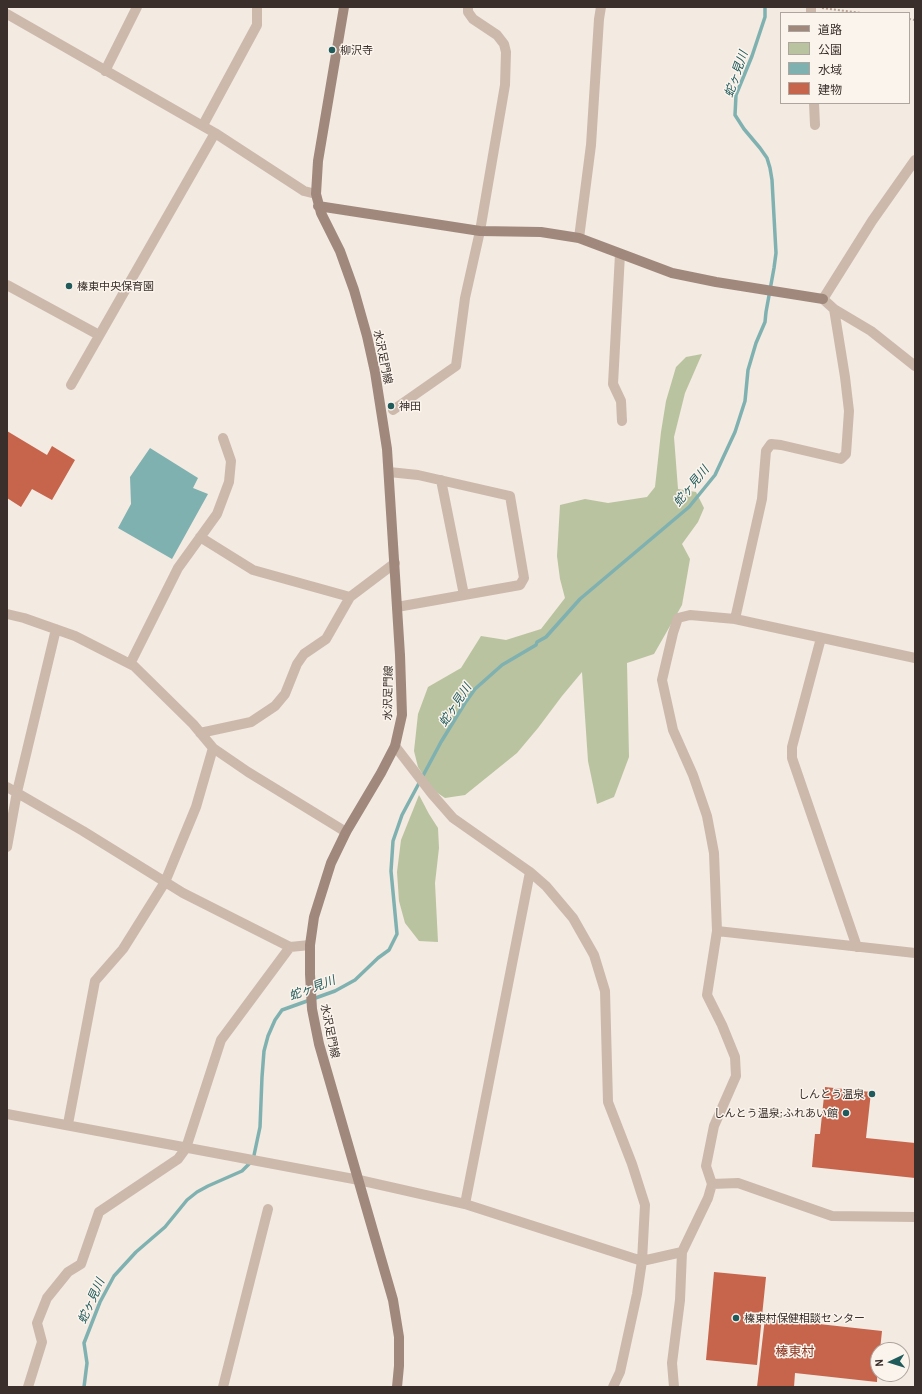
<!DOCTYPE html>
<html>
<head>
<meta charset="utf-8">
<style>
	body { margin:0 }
	#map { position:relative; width:922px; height:1394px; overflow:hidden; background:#f3eae1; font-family:Barlow,"Noto Sans JP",sans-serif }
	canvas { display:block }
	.frame { position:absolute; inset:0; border:8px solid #3a2f2b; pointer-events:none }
	.legend { position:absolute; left:780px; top:12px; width:130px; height:92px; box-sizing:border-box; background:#fbf4ed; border:1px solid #aea59f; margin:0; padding:5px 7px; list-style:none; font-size:12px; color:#3a2f2b }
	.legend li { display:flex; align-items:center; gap:8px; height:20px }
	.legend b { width:20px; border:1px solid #aea59f }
	.north { position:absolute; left:870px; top:1342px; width:40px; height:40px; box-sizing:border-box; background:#fbf4ed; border:1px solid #aea59f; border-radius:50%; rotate:266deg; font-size:11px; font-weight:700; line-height:16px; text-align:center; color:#3a2f2b }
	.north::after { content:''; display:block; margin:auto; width:14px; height:18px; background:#205b5c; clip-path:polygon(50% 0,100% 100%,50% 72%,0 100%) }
</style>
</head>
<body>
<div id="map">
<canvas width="922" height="1394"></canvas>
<div class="frame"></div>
<ul class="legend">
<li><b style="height:5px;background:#a0887d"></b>道路</li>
<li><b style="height:11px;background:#b9c3a0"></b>公園</li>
<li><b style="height:11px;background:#7fb1b1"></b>水域</li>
<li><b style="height:11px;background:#c6644c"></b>建物</li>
</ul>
<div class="north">N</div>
</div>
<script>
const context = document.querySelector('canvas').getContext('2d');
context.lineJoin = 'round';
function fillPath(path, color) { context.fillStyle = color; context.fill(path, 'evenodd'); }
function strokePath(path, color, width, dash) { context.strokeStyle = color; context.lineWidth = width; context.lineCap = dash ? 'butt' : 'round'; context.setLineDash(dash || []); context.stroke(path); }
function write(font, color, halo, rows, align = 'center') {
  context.font = font + ' Barlow,"Noto Sans JP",sans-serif'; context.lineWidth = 3; context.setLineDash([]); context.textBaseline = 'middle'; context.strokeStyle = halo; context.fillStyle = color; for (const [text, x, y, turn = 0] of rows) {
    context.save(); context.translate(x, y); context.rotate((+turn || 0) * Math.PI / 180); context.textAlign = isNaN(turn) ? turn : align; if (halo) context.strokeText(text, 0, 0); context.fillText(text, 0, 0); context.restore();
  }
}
fillPath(new Path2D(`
	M 702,354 L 685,393 L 674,437 L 678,489 L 696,492 L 704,508 L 698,522 L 682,544 L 690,559 L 682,605 L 654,654 L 627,663 L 629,757 L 614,797 L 597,804 L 588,761 L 582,672 L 562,696 L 538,728 L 517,753 L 465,795 L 445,798 L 433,790 L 418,767 L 414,751 L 418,714 L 428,687 L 461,668 L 481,636 L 506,640 L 541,629 L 565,598 L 560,579 L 557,556 L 560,505 L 585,499 L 608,503 L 647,497 L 655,487 L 661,432 L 666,401 L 676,367 L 686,357 Z
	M 419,795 L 429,814 L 438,828 L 439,848 L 435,883 L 438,942 L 419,941 L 405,923 L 399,901 L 397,872 L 401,840 Z`), '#b9c3a0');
fillPath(new Path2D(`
	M 150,448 L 198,478 L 193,488 L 208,494 L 172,559 L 118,528 L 131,504 L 130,477 Z`), '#7fb1b1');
strokePath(new Path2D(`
	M 84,1387 L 87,1363 L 84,1343 L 100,1302 L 114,1276 L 136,1252 L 165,1227 L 187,1200 L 197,1192 L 208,1186 L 242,1171 L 253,1160 L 260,1127 L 262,1077 L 264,1051 L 268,1036 L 275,1020 L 282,1010 L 335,991 L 355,980 L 378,958 L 389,950 L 397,934 L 391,871 L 393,841 L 402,815 L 441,742 L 465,703 L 475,689 L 502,665 L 536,645 L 537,642 L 546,637 L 580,599 L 689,507 L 715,475 L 735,432 L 745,401 L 748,370 L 756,343 L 765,322 L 766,312 L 774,268 L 776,253 L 772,180 L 770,168 L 767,158 L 760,148 L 744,129 L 735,115 L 736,95 L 752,56 L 765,17 L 765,7`), '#7fb1b1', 3.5);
fillPath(new Path2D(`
	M 7,431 L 47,455 L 52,446 L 75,460 L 52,500 L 32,489 L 21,507 L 7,498 Z
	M 825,1087 L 871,1092 L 866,1138 L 915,1143 L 915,1178 L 812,1167 L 815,1134 L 820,1134 Z
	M 714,1272 L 766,1277 L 757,1365 L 706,1360 Z
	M 765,1318 L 882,1331 L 880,1350 L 878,1350 L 877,1382 L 795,1373 L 794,1387 L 757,1387 Z`), '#c6644c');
strokePath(new Path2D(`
	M 822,8 L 862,13
	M 909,19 L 915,20`), '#b8a396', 2, [2, 2]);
strokePath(new Path2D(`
	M 811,7 L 811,13
	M 7,14 L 215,133 L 304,191 L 316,194
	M 105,71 L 137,7
	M 814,103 L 815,125
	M 203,125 L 257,25 L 257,7
	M 915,160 L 872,221 L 823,299 L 834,309 L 871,331 L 915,366
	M 579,238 L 591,145 L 599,19 L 601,7
	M 620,254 L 613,384 L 621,401 L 622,421
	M 7,285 L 99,335
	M 71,385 L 215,133
	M 393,410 L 456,366 L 465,298 L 480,231 L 505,85 L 506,52 L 504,44 L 497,35 L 473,19 L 468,12 L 468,7
	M 389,472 L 418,475 L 510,496 L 524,578 L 520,585 L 397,607
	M 441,480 L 464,595
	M 200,537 L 253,570 L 350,597
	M 7,614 L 24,618 L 75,636 L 134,666 L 193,724 L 213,748 L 248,772 L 346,832
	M 735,619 L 762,499 L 766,451 L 771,444 L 781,445 L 841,459 L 846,454 L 849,411 L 845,377 L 834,309
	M 821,638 L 792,747 L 792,758 L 857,947
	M 130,664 L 178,568 L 217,514 L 229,482 L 231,461 L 223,438
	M 200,733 L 251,722 L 275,706 L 285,694 L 297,664 L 304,654 L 326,639 L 350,597 L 395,563
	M 395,746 L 432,794 L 453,818 L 530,872 L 546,886 L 573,918 L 594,955 L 605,991 L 608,1102 L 632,1164 L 645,1205 L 642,1261 L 637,1294 L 620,1372 L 613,1387
	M 7,787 L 83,831 L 183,893 L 290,947 L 310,945
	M 7,847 L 17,792 L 56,629
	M 717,931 L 915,953
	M 7,1114 L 359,1180 L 465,1204 L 642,1261 L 682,1252
	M 68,1124 L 95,981 L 123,949 L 165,882 L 196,807 L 213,748
	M 712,1184 L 706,1166 L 714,1126 L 736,1076 L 735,1057 L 722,1025 L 707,995 L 717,931 L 714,853 L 707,816 L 693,775 L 673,730 L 662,680 L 673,633 L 678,618 L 690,615 L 735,619 L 915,658
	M 465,1204 L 530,872
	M 28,1387 L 42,1342 L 37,1323 L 47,1298 L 68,1272 L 81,1264 L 99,1212 L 178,1159 L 186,1148 L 221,1040 L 290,947
	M 223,1387 L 268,1209
	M 674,1387 L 672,1363 L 680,1300 L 682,1252 L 708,1198 L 712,1184 L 738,1183 L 832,1216 L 915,1217`), '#ccb9ac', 10);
strokePath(new Path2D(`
	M 344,7 L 318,161 L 316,194 L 321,213 L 340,251 L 354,290 L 367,336 L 375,372 L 387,449 L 400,655 L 402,715 L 395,746 L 381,773 L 346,832 L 331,863 L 314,917 L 310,945 L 310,974 L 312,1009 L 319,1044 L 393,1300 L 399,1337 L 399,1366 L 397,1387
	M 318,206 L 480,231 L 541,232 L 579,238 L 672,273 L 716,282 L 823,299`), '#a0887d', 10);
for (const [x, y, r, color] of [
	[332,50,4,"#205b5c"],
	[69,286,4,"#205b5c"],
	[391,406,4,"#205b5c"],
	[872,1094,4,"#205b5c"],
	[846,1113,4,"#205b5c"],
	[736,1318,4,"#205b5c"]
]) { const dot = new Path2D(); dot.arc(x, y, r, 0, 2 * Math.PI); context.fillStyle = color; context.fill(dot); strokePath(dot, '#fbf4ed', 1.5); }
write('11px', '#3a2f2b', '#fbf4ed', [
	["柳沢寺",340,50],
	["榛東中央保育園",77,286],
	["神田",399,406],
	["しんとう温泉",864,1094,"right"],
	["しんとう温泉;ふれあい館",838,1113,"right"],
	["榛東村保健相談センター",744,1318]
], 'left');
write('11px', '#3a2f2b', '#fbf4ed', [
	["水沢足門線",383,357,78],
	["水沢足門線",388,693,-89],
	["水沢足門線",330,1031,78]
]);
write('italic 12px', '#205b5c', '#fbf4ed', [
	["蛇ヶ見川",736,74,-71],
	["蛇ヶ見川",691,486,-51],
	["蛇ヶ見川",455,705,-57],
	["蛇ヶ見川",312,988,-21],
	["蛇ヶ見川",91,1301,-66]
]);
write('13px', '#8a3723', '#fbf4ed', [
	["榛東村",795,1352]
]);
</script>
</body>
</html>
